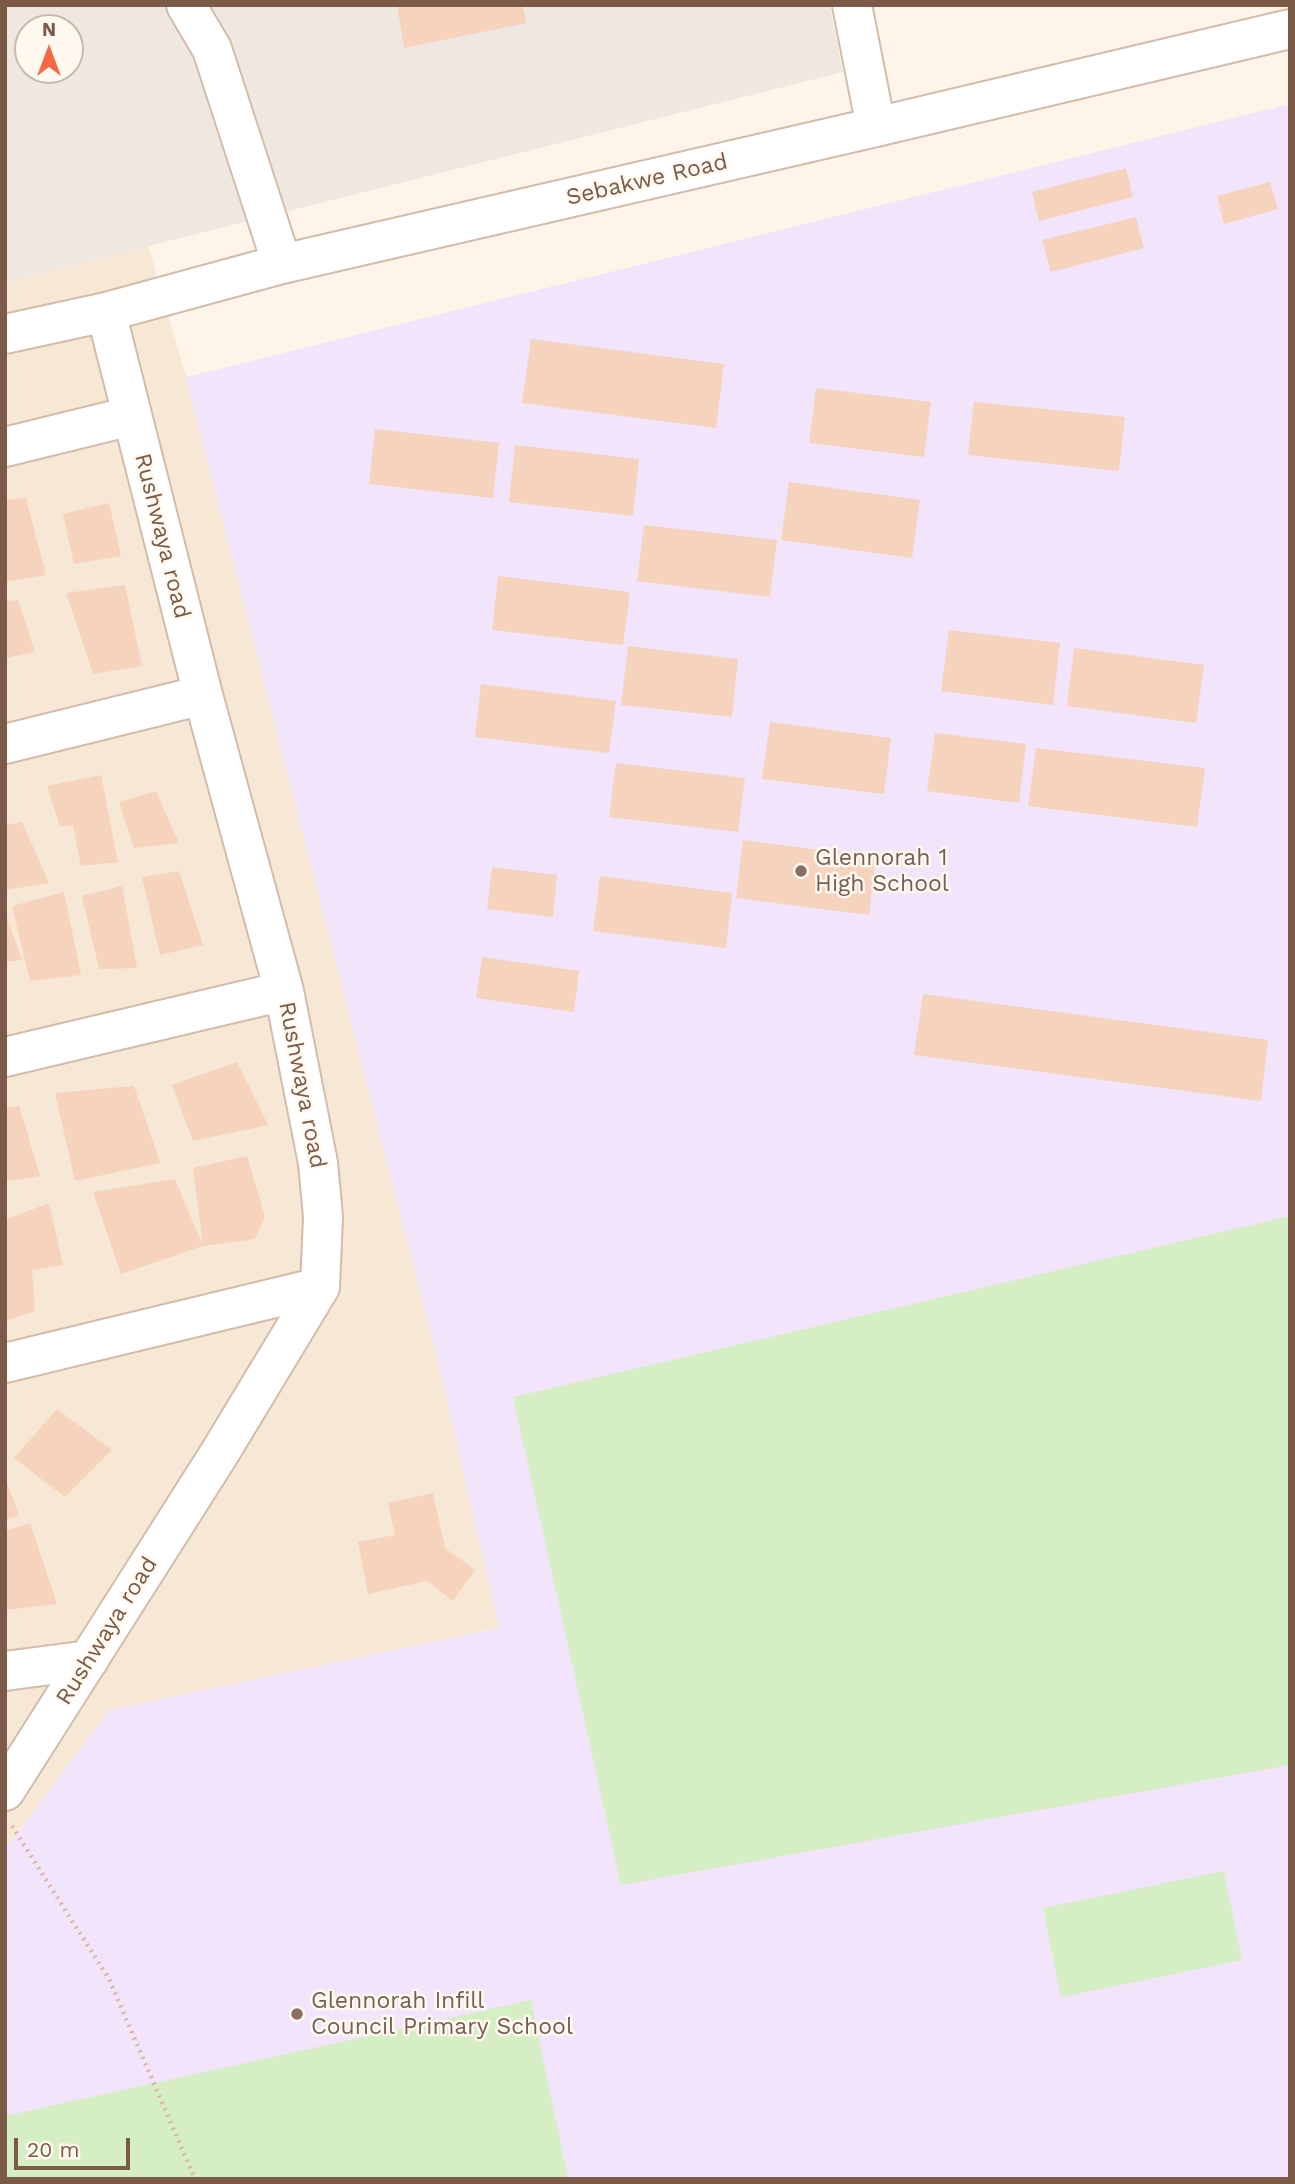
<!DOCTYPE html>
<html>
<head>
<meta charset="utf-8">
<style>
	body { margin:0 }
	#map { position:relative; width:1295px; height:2184px; overflow:hidden; background:#fef5e8; font-family:"Work Sans",sans-serif }
	canvas { display:block }
	.frame { position:absolute; inset:0; border:7px solid #7b5a48; pointer-events:none }
	.north { position:absolute; left:14px; top:14px; width:70px; height:70px; box-sizing:border-box; background:#fff9f0; border:2px solid #cab9ad; border-radius:50%; rotate:0deg; font-size:19px; font-weight:700; line-height:28px; text-align:center; color:#7b5a48 }
	.north::after { content:''; display:block; margin:auto; width:24px; height:32px; background:#f26943; clip-path:polygon(50% 0,100% 100%,50% 72%,0 100%) }
	.scale { position:absolute; left:14px; top:2138px; width:116px; height:32px; box-sizing:border-box; border:4px solid #7b5a48; border-top:0; padding-left:9px; font-size:21px; line-height:24px; white-space:nowrap; color:#7b5a48; -webkit-text-stroke:5px #fff9f0; paint-order:stroke }
</style>
</head>
<body>
<div id="map">
<canvas width="1295" height="2184"></canvas>
<div class="frame"></div>
<div class="north">N</div>
<div class="scale">20 m</div>
</div>
<script>
const context = document.querySelector('canvas').getContext('2d');
context.lineJoin = 'round';
function fillPath(path, color) { context.fillStyle = color; context.fill(path, 'evenodd'); }
function strokePath(path, color, width, dash) { context.strokeStyle = color; context.lineWidth = width; context.lineCap = dash ? 'butt' : 'round'; context.setLineDash(dash || []); context.stroke(path); }
function write(font, color, halo, rows, align = 'center') {
  context.font = font + ' "Work Sans",sans-serif'; context.lineWidth = 5; context.setLineDash([]); context.textBaseline = 'middle'; context.strokeStyle = halo; context.fillStyle = color; for (const [text, x, y, turn = 0] of rows) {
    context.save(); context.translate(x, y); context.rotate((+turn || 0) * Math.PI / 180); context.textAlign = isNaN(turn) ? turn : align; if (halo) context.strokeText(text, 0, 0); context.fillText(text, 0, 0); context.restore();
  }
}
fillPath(new Path2D(`
	M 148,245 L 186,377 L 439,1365 L 502,1627 L 109,1710 L 5,1849 L 5,282 Z`), '#f7e7d5');
fillPath(new Path2D(`
	M 5,5 L 830,5 L 843,72 L 5,282 ZM 28,28 L 70,28 L 70,70 L 28,70 Z`), '#efe8e1');
fillPath(new Path2D(`
	M 1290,104 L 1290,2179 L 5,2179 L 5,1849 L 109,1710 L 499,1628 L 439,1365 L 186,377 Z`), '#f2e4fb');
fillPath(new Path2D(`
	M 1290,1216 L 1290,1765 L 621,1885 L 513,1397 Z
	M 1224,1871 L 1242,1960 L 1061,1997 L 1043,1908 Z
	M 531,2000 L 568,2179 L 5,2179 L 5,2116 Z`), '#d5eec4');
fillPath(new Path2D(`
	M 397,5 L 522,5 L 527,23 L 404,48 Z
	M 1126,168 L 1133,197 L 1039,221 L 1032,192 Z
	M 1270,182 L 1278,209 L 1224,224 L 1217,196 Z
	M 1136,217 L 1144,248 L 1051,272 L 1042,240 Z
	M 531,339 L 724,364 L 716,428 L 522,403 Z
	M 816,388 L 931,402 L 924,457 L 809,443 Z
	M 974,402 L 1125,417 L 1119,471 L 968,455 Z
	M 375,429 L 499,443 L 493,498 L 369,484 Z
	M 515,445 L 639,459 L 633,516 L 509,502 Z
	M 789,482 L 920,500 L 912,558 L 781,540 Z
	M 26,498 L 46,575 L 5,582 L 5,500 Z
	M 109,503 L 121,556 L 74,564 L 63,514 Z
	M 644,525 L 777,540 L 770,597 L 637,581 Z
	M 498,576 L 630,592 L 623,645 L 492,630 Z
	M 125,585 L 142,666 L 93,674 L 66,593 Z
	M 18,600 L 35,652 L 5,658 L 5,602 Z
	M 949,630 L 1060,643 L 1053,705 L 941,691 Z
	M 628,646 L 738,659 L 732,717 L 621,705 Z
	M 1074,648 L 1204,665 L 1196,723 L 1067,706 Z
	M 481,684 L 616,701 L 609,753 L 475,737 Z
	M 770,722 L 891,738 L 884,794 L 762,779 Z
	M 935,733 L 1026,744 L 1019,803 L 927,791 Z
	M 1036,748 L 1205,768 L 1197,827 L 1028,806 Z
	M 616,763 L 745,778 L 738,832 L 609,817 Z
	M 101,775 L 118,862 L 81,866 L 73,825 L 60,827 L 47,786 Z
	M 156,791 L 179,843 L 134,848 L 119,802 Z
	M 22,822 L 49,883 L 5,890 L 5,825 Z
	M 743,840 L 876,857 L 869,915 L 736,898 Z
	M 492,867 L 557,875 L 553,917 L 487,909 Z
	M 179,871 L 203,945 L 160,955 L 142,877 Z
	M 600,876 L 732,893 L 726,948 L 593,931 Z
	M 122,886 L 137,968 L 99,969 L 82,896 Z
	M 64,892 L 81,975 L 30,981 L 12,906 Z
	M 5,916 L 6,916 L 22,960 L 5,962 Z
	M 482,957 L 579,971 L 574,1012 L 476,998 Z
	M 923,994 L 1268,1040 L 1261,1101 L 914,1055 Z
	M 237,1062 L 268,1125 L 193,1141 L 172,1085 Z
	M 134,1086 L 160,1163 L 75,1181 L 55,1093 Z
	M 19,1106 L 40,1176 L 8,1181 L 5,1174 L 5,1108 Z
	M 247,1156 L 265,1217 L 255,1239 L 203,1246 L 193,1168 Z
	M 175,1179 L 203,1246 L 121,1274 L 93,1192 Z
	M 49,1203 L 63,1265 L 32,1270 L 35,1311 L 5,1321 L 5,1220 Z
	M 57,1409 L 112,1450 L 65,1497 L 14,1458 Z
	M 5,1479 L 6,1479 L 19,1516 L 5,1519 Z
	M 433,1493 L 445,1548 L 475,1570 L 453,1601 L 427,1581 L 368,1594 L 358,1542 L 395,1535 L 388,1503 Z
	M 30,1523 L 57,1604 L 5,1610 L 5,1531 Z`), '#f6d3bd');
const minor = new Path2D(`
	M 186,5 L 212,49 L 282,264
	M 852,5 L 876,127
	M 5,334 L 106,312 L 282,264 L 876,127 L 1290,29
	M 5,447 L 131,416
	M 5,744 L 203,695
	M 5,1057 L 284,991
	M 5,1363 L 320,1287
	M 5,1671 L 89,1660
	M 5,1791 L 219,1454 L 320,1287 L 323,1217 L 318,1163 L 284,991 L 203,695 L 106,312`);
strokePath(minor, '#d2bcab', 42);
strokePath(new Path2D(`
	M 12,1826 L 109,1979 L 195,2179`), '#dcb69f', 4.5, [2, 5]);
strokePath(minor, '#fff', 38);
for (const [x, y, r, color] of [
	[801,871,7,"#8d6e63"],
	[297,2014,7,"#8d6e63"]
]) { const dot = new Path2D(); dot.arc(x, y, r, 0, 2 * Math.PI); context.fillStyle = color; context.fill(dot); strokePath(dot, '#fff9f0', 2.5); }
write('23px', '#7b5a48', '#fff9f0', [
	["Sebakwe Road",647,180,-13],
	["Rushwaya road",162,536,76],
	["Rushwaya road",302,1085,79],
	["Rushwaya road",107,1631,-58]
]);
write('23px', '#785e54', '#fff9f0', [
	["Glennorah 1",815,858],
	["High School",815,884],
	["Glennorah Infill",311,2001],
	["Council Primary School",311,2027]
], 'left');
</script>
</body>
</html>
